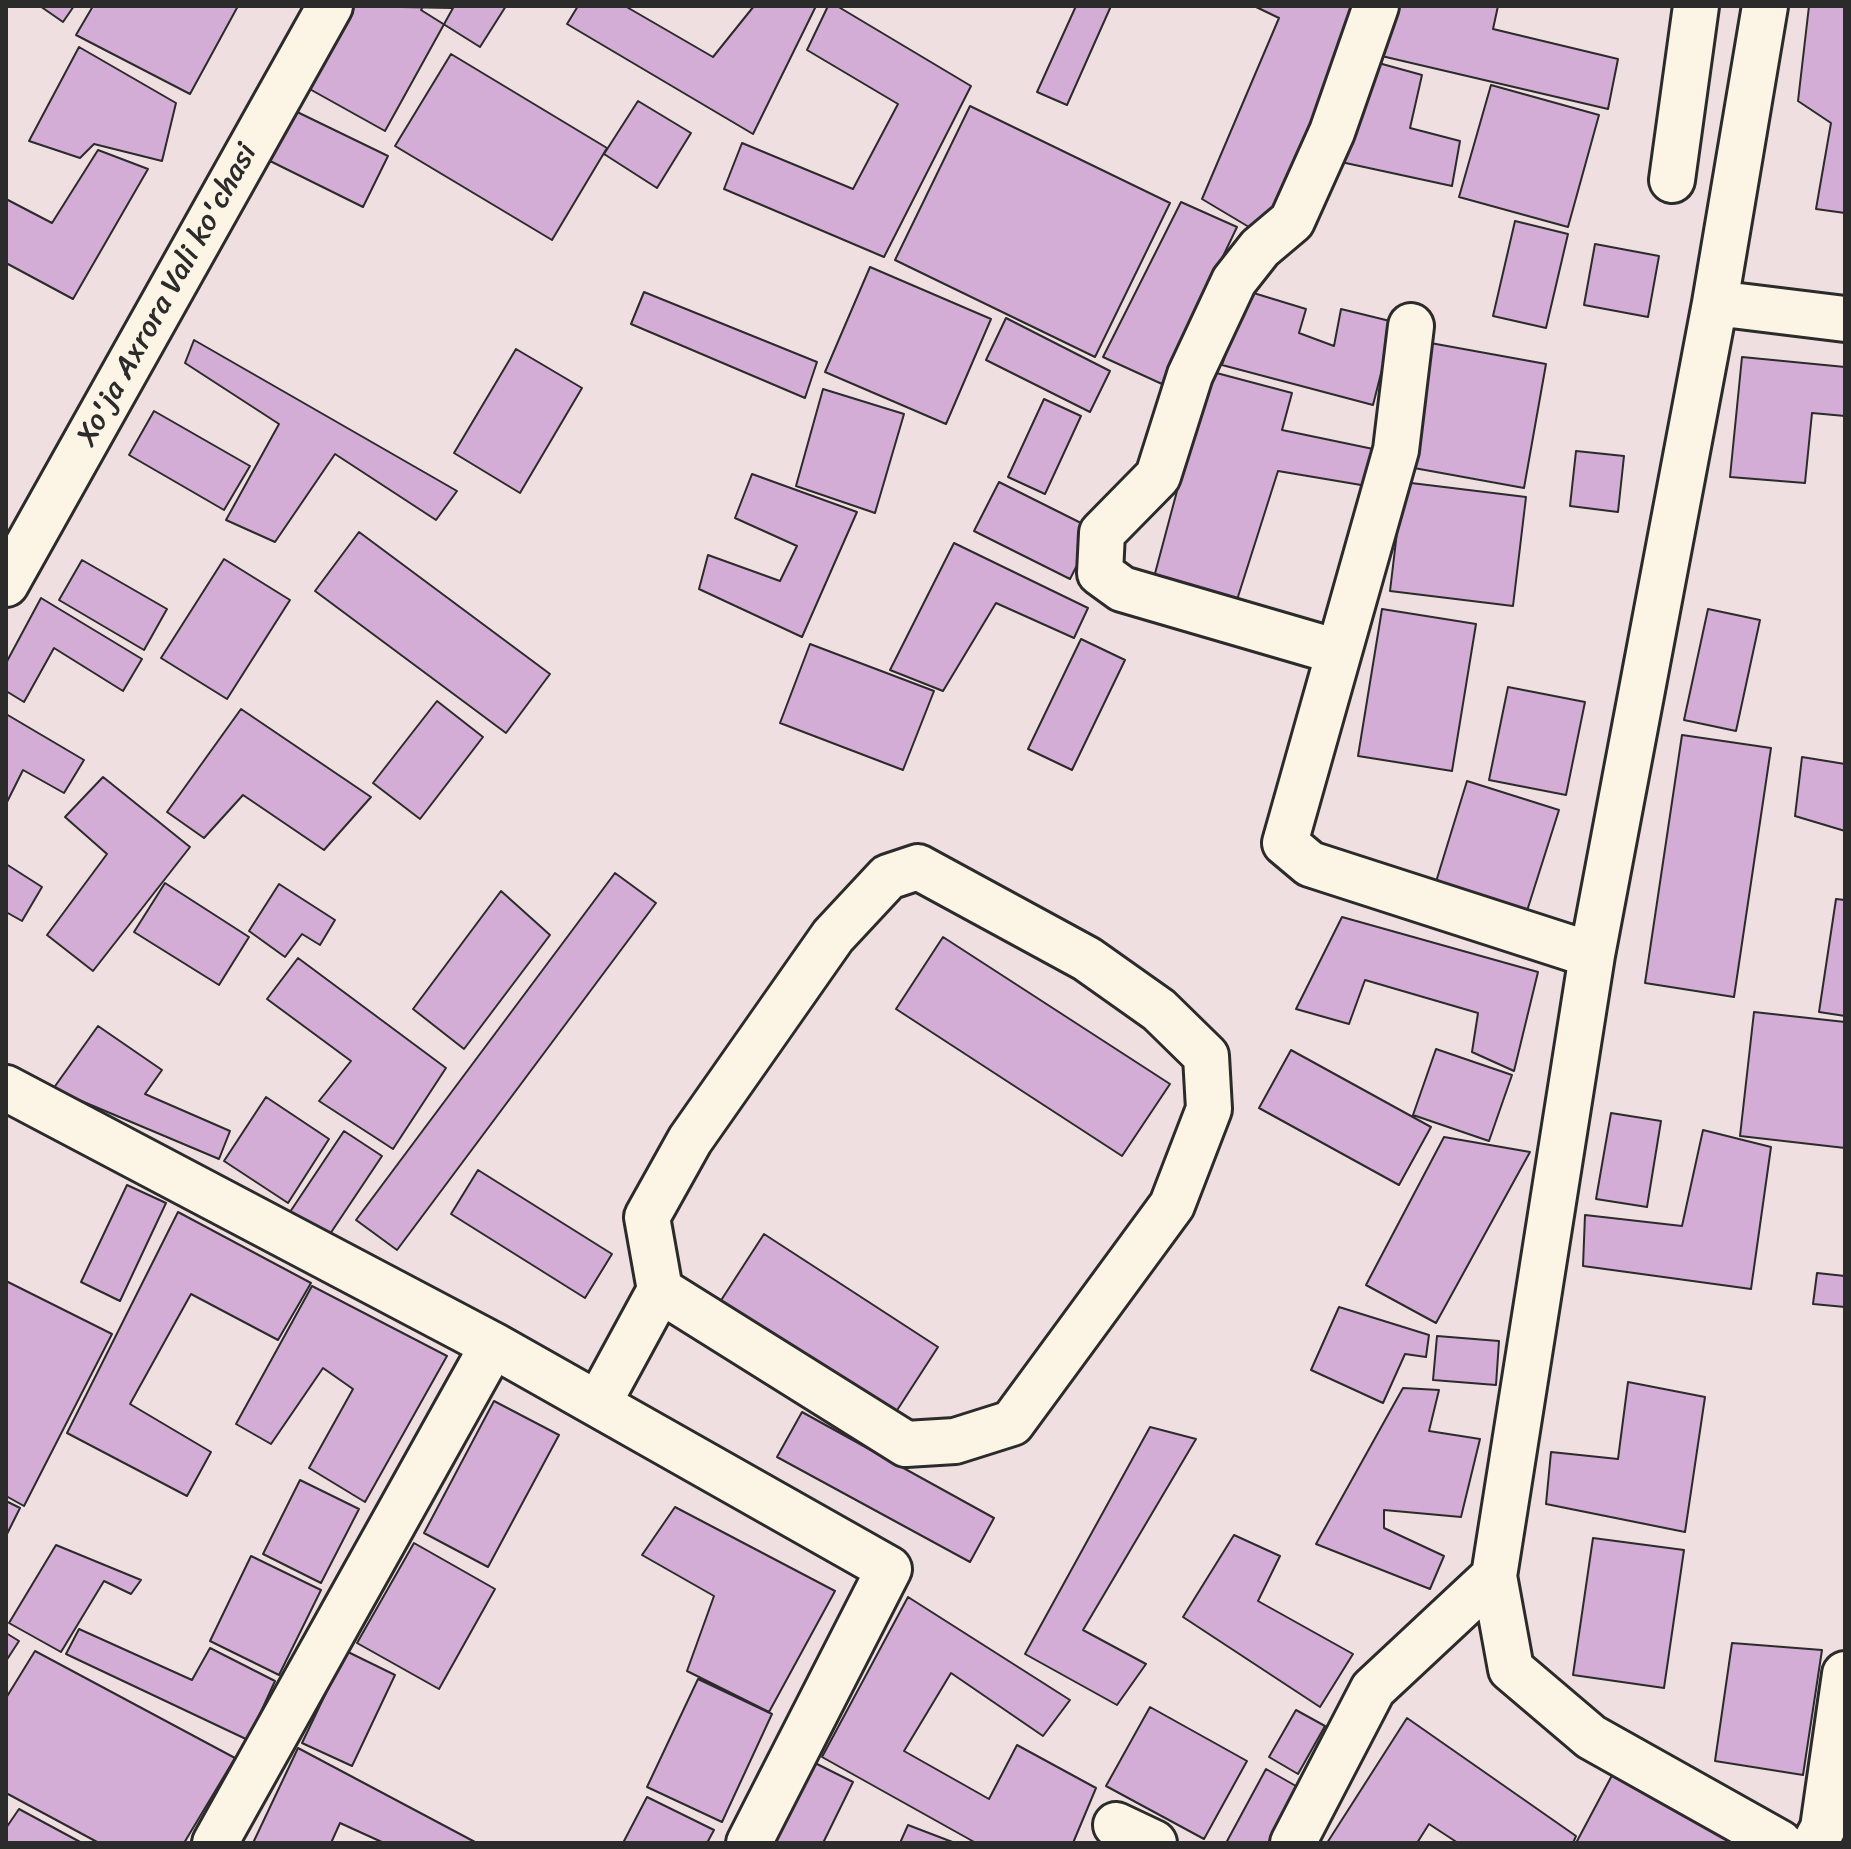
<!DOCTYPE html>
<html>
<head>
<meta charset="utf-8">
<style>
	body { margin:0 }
	#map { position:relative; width:1851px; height:1849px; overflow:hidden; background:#f0dfe0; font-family:Sriracha,sans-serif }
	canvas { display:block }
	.frame { position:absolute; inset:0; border:8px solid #2b2b2b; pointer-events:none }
</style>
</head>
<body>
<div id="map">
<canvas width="1851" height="1849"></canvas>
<div class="frame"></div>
</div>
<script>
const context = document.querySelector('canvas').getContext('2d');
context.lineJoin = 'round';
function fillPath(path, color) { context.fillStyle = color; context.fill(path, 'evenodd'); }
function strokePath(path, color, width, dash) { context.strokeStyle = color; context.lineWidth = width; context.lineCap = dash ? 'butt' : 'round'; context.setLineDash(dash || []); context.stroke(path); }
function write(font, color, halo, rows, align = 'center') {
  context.font = font + ' Sriracha,sans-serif'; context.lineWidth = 6; context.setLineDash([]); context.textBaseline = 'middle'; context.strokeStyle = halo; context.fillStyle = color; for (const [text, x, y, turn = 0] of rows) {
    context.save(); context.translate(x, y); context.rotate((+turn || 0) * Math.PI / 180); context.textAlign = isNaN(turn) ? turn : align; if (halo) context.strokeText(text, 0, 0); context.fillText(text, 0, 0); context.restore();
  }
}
const building = new Path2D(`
	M 40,6 L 74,6 L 63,22 Z
	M 93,6 L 238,6 L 190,94 L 76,35 Z
	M 351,6 L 453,8 L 385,131 L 306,87 Z
	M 424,6 L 506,6 L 480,47 L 421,10 Z
	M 578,6 L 625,6 L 713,57 L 754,6 L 816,6 L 753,134 L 567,24 Z
	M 828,6 L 837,6 L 971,86 L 884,257 L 724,189 L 742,143 L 853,189 L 898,104 L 807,50 Z
	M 1076,6 L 1111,6 L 1067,105 L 1037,92 Z
	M 1254,6 L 1367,6 L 1264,236 L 1202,199 L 1279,18 Z
	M 1387,6 L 1498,6 L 1493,29 L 1618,59 L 1608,109 L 1373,54 Z
	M 1809,6 L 1845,6 L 1845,213 L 1816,209 L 1831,123 L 1798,101 Z
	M 79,47 L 176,103 L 162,161 L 94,144 L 80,158 L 29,141 Z
	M 451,54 L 607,148 L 552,240 L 395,146 Z
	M 1364,59 L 1422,75 L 1410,128 L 1460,141 L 1452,186 L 1341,162 Z
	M 1491,85 L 1599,115 L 1568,227 L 1459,197 Z
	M 638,101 L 691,133 L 657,188 L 604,154 Z
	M 970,106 L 1170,203 L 1095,357 L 895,260 Z
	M 291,109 L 388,156 L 363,207 L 266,159 Z
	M 98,150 L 148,169 L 73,299 L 6,263 L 6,199 L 52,223 Z
	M 1181,202 L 1237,227 L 1162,384 L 1103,357 Z
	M 1515,221 L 1568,234 L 1546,328 L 1493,316 Z
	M 1595,244 L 1659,256 L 1648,317 L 1584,305 Z
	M 870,267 L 991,319 L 946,424 L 825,372 Z
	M 1247,291 L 1306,309 L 1299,333 L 1334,346 L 1341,309 L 1394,322 L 1373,405 L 1222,365 Z
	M 644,292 L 817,362 L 805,398 L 631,324 Z
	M 1006,318 L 1110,371 L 1090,412 L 986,360 Z
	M 194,340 L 457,491 L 436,520 L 335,454 L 275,542 L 226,520 L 279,424 L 185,363 Z
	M 1425,342 L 1546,364 L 1524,488 L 1403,466 Z
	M 516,349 L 582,388 L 520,493 L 454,453 Z
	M 1742,357 L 1845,367 L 1845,416 L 1812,413 L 1805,483 L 1730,477 Z
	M 1209,371 L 1292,393 L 1282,430 L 1378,450 L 1373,487 L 1278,471 L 1236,603 L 1153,581 Z
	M 823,389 L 904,414 L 875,513 L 796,486 Z
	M 1044,399 L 1081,416 L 1045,494 L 1008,477 Z
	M 154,411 L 250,466 L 224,510 L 129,455 Z
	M 1576,451 L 1624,456 L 1618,512 L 1570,506 Z
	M 752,474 L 857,512 L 802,637 L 699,589 L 708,555 L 780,581 L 797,546 L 735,518 Z
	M 999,482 L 1095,530 L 1070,579 L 974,531 Z
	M 1403,482 L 1526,497 L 1513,606 L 1390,591 Z
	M 359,532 L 550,674 L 506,733 L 315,591 Z
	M 954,543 L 1088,608 L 1074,638 L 996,603 L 943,691 L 890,670 Z
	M 224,559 L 290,600 L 227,699 L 161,658 Z
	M 82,560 L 167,609 L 144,650 L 59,600 Z
	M 41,598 L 142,659 L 123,691 L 54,648 L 24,702 L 6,691 L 6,663 Z
	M 1382,609 L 1476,624 L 1452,771 L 1358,756 Z
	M 1708,609 L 1760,620 L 1736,731 L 1684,720 Z
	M 1081,639 L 1125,660 L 1072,770 L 1028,749 Z
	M 810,644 L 934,691 L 903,770 L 780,723 Z
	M 1508,687 L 1585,702 L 1566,795 L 1489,780 Z
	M 437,701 L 483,737 L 420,819 L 373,783 Z
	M 241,709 L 371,797 L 324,850 L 243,795 L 204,838 L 167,812 Z
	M 6,714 L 84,760 L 64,793 L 23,770 L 6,804 Z
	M 1682,735 L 1771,748 L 1734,997 L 1645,983 Z
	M 1802,757 L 1845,764 L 1845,831 L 1795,816 Z
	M 103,777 L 190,847 L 93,971 L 47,935 L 107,854 L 65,817 Z
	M 1467,781 L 1559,810 L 1526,914 L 1435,885 Z
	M 6,864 L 42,887 L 22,921 L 6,912 Z
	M 615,873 L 656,903 L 397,1250 L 356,1220 Z
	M 165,883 L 249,937 L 219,985 L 134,932 Z
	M 279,884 L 335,920 L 320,945 L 302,934 L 285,957 L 249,931 Z
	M 501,891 L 550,935 L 464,1049 L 413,1009 Z
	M 1836,899 L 1845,900 L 1845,1016 L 1819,1012 Z
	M 1342,917 L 1538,972 L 1514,1071 L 1472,1052 L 1478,1013 L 1365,980 L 1349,1024 L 1296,1009 Z
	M 943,937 L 1170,1084 L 1122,1156 L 896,1009 Z
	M 298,958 L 446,1068 L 393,1149 L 319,1101 L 351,1061 L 267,999 Z
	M 1754,1012 L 1845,1022 L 1845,1148 L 1740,1136 Z
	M 98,1026 L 162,1070 L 145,1094 L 230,1131 L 219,1159 L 53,1089 Z
	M 1436,1049 L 1512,1075 L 1489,1141 L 1413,1115 Z
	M 1291,1050 L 1431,1127 L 1399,1185 L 1259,1108 Z
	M 266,1097 L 329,1139 L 288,1203 L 224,1161 Z
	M 1611,1113 L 1661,1121 L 1647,1207 L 1596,1199 Z
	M 1703,1130 L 1771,1147 L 1751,1289 L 1583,1266 L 1585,1215 L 1682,1226 Z
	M 344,1131 L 382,1156 L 328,1237 L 290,1212 Z
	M 1444,1137 L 1530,1152 L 1436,1323 L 1366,1285 Z
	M 478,1170 L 612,1254 L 585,1298 L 451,1214 Z
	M 127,1185 L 166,1203 L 120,1301 L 81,1282 Z
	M 178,1212 L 311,1283 L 278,1340 L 191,1294 L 130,1404 L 211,1452 L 187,1496 L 67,1433 Z
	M 764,1234 L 938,1347 L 892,1418 L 718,1305 Z
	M 1817,1273 L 1845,1276 L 1845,1307 L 1813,1304 Z
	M 6,1281 L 112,1334 L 24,1506 L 6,1496 Z
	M 312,1286 L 447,1356 L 365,1502 L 309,1468 L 353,1389 L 323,1368 L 271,1444 L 236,1424 Z
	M 1339,1307 L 1429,1335 L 1426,1357 L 1405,1354 L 1383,1403 L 1311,1370 Z
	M 1437,1336 L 1499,1341 L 1496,1385 L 1433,1380 Z
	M 1628,1382 L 1705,1397 L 1685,1532 L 1546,1504 L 1551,1452 L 1618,1459 Z
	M 1403,1388 L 1439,1390 L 1429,1431 L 1480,1439 L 1461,1517 L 1384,1510 L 1384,1528 L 1444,1556 L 1430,1589 L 1316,1544 Z
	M 494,1401 L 559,1435 L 488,1567 L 424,1533 Z
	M 802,1412 L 994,1518 L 970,1562 L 777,1457 Z
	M 1150,1427 L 1196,1439 L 1083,1630 L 1146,1664 L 1117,1705 L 1025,1654 Z
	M 300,1480 L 359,1509 L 321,1583 L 263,1554 Z
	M 6,1501 L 20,1508 L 6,1536 Z
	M 675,1507 L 835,1591 L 769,1712 L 687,1671 L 714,1596 L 642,1555 Z
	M 1234,1535 L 1280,1556 L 1258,1601 L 1353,1654 L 1320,1707 L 1183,1617 Z
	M 1593,1538 L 1684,1550 L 1664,1688 L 1573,1675 Z
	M 414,1543 L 495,1589 L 439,1689 L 357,1643 Z
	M 56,1545 L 141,1580 L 131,1594 L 104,1581 L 61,1652 L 9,1623 Z
	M 251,1556 L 321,1590 L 279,1675 L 210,1641 Z
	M 908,1597 L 1070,1700 L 1043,1736 L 951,1673 L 904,1751 L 989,1799 L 1017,1745 L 1096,1788 L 1073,1843 L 976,1843 L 822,1757 Z
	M 79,1629 L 192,1680 L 210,1648 L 275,1681 L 248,1740 L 66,1654 Z
	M 6,1633 L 19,1641 L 6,1661 Z
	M 1732,1643 L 1822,1650 L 1803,1775 L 1715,1761 Z
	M 35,1651 L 235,1758 L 184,1843 L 99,1843 L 6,1793 L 6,1698 Z
	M 346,1651 L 395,1675 L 352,1766 L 302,1743 Z
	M 698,1679 L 772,1714 L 722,1822 L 647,1787 Z
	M 1150,1707 L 1247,1761 L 1204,1839 L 1106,1786 Z
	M 1296,1710 L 1325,1726 L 1298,1774 L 1269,1757 Z
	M 1407,1718 L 1576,1836 L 1573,1843 L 1458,1843 L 1429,1824 L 1417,1843 L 1327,1843 Z
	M 298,1748 L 475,1842 L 474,1843 L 384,1843 L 340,1823 L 331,1843 L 253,1843 Z
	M 811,1761 L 853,1782 L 823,1843 L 775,1843 Z
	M 1617,1766 L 1759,1843 L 1576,1843 Z
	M 1266,1769 L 1303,1790 L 1274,1843 L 1226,1843 Z
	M 647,1797 L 714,1830 L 707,1843 L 623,1843 Z
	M 19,1809 L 82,1843 L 6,1843 L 6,1828 Z
	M 908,1825 L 955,1843 L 900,1843 Z`);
fillPath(building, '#d3add6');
strokePath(building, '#2b2b2b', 2);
const minor = new Path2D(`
	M 1672,180 L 1696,6
	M 1715,303 L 1845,319
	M 1411,326 L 1396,450 L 1285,843 L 1310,864 L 1592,955
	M 6,584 L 330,6
	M 1338,652 L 1122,589 L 1100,573 L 1102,533 L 1158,476 L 1190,375 L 1234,281 L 1260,248 L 1292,221 L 1332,132 L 1376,6
	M 918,867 L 1087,959 L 1159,1010 L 1206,1056 L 1209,1109 L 1172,1205 L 1012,1423 L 955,1441 L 906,1444 L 660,1290 L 647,1217 L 690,1140 L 833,936 L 888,877 Z
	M 6,1088 L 493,1345 L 889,1569 L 749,1843
	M 598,1404 L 660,1290
	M 1494,1576 L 1511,1669 L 1591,1737 L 1780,1843
	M 1116,1825 L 1154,1843
	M 215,1843 L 493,1345
	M 1293,1843 L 1373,1689 L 1494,1576 L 1592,955 L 1715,303 L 1765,6
	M 1815,1843 L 1823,1828 L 1845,1674`);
strokePath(minor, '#2b2b2b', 50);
strokePath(minor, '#fcf5e5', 44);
write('30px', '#2b2b2b', '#fcf5e5', [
	["Xo'ja Axrora Vali ko'chasi",168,295,-61]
]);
</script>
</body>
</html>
